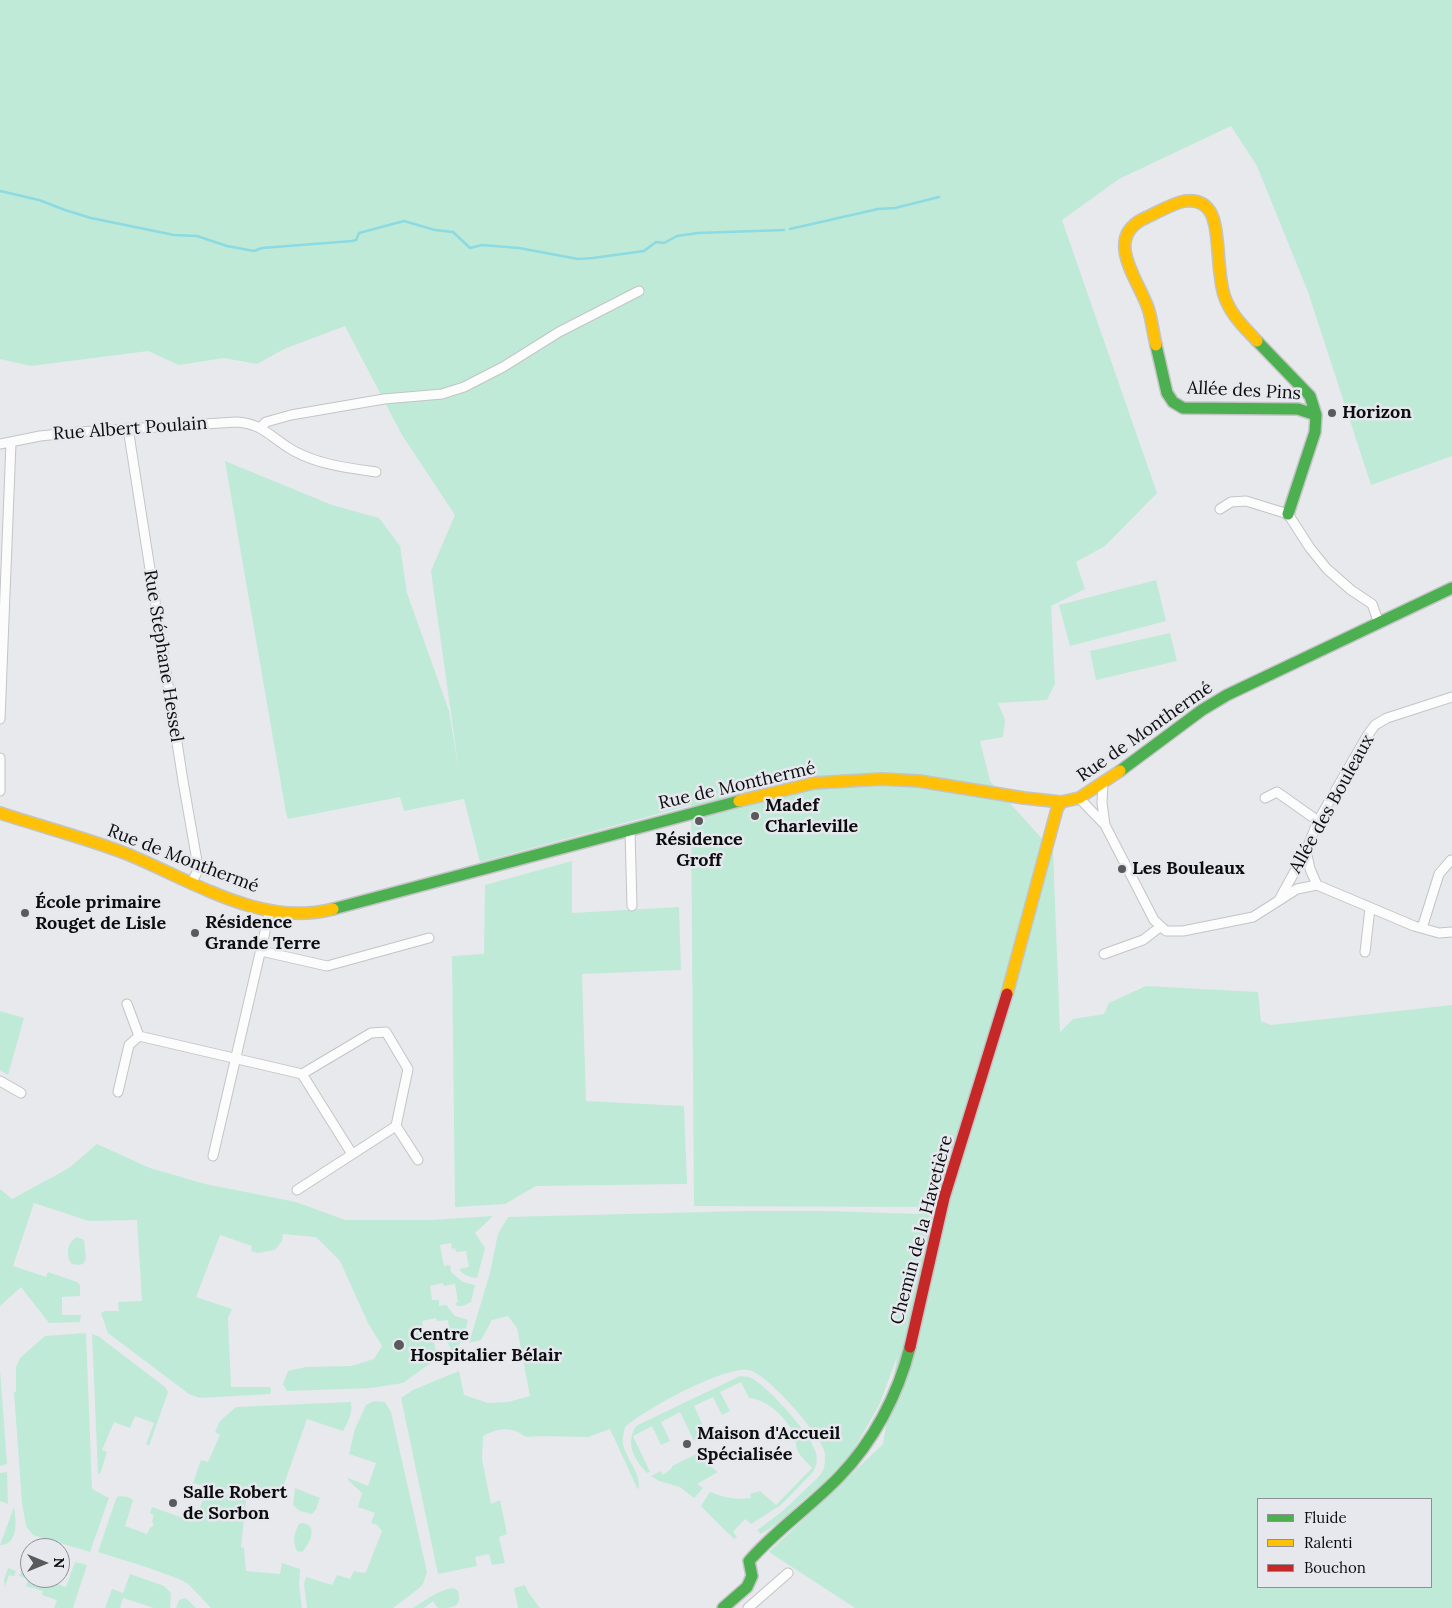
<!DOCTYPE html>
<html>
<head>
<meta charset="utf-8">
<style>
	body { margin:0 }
	#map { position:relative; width:1452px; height:1608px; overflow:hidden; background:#e8e9ec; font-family:Lora,serif }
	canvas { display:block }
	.legend { position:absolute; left:1257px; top:1498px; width:175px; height:90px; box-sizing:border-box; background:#e6e8ee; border:1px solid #8f9094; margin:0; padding:6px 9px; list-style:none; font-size:15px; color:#0c0d0e }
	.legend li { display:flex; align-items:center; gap:10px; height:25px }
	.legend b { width:25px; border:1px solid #8f9094 }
	.north { position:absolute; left:20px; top:1538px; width:50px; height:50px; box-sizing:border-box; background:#e6e8ee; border:1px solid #8f9094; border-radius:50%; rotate:90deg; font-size:14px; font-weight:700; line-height:20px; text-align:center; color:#0c0d0e }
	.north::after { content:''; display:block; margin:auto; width:18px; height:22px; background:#595a5c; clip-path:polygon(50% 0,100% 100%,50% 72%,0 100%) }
</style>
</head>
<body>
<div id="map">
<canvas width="1452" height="1608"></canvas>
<ul class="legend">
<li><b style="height:6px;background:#4caf50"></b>Fluide</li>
<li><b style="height:6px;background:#ffc107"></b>Ralenti</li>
<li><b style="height:6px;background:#c62828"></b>Bouchon</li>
</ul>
<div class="north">N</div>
</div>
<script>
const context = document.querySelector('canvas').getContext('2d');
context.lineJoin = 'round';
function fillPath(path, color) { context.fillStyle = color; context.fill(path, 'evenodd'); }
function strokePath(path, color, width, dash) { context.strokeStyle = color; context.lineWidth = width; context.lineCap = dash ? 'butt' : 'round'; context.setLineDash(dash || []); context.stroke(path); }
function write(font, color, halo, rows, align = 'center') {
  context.font = font + ' Lora,serif'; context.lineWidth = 5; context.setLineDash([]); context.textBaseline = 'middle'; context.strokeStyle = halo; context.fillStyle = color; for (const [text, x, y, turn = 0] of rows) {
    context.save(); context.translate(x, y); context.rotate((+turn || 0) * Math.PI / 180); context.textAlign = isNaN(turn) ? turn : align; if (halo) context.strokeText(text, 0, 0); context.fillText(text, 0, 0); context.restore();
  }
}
fillPath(new Path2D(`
	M 0,0 L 1452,0 L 1452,456 L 1371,485 L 1308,292 L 1257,166 L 1231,126 L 1119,179 L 1062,220 L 1157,493 L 1105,546 L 1076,562 L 1085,589 L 1051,606 L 1055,684 L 1047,700 L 998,703 L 1005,720 L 1003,737 L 980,741 L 990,781 L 1053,851 L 1060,1032 L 1073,1019 L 1104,1014 L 1109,1003 L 1146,986 L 1258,992 L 1261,1021 L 1271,1025 L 1452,1005 L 1452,1608 L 855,1608 L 769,1552 L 883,1444 L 897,1357 L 880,1403 L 852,1453 L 824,1482 L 776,1524 L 761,1534 L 757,1530 C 778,1516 792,1503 809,1486 C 814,1481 822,1475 824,1468 C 825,1465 825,1456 825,1453 C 821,1435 766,1372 748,1370 C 722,1367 646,1409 625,1427 C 624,1432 622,1438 623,1443 C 625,1459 643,1474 638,1490 L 610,1429 L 588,1437 L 542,1436 L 526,1437 C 511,1426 499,1428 483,1436 L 482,1459 L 491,1504 L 500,1500 L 507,1534 L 499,1537 L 505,1563 L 492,1565 L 489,1554 L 475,1557 L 477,1566 L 438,1574 L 401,1398 L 413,1390 L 459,1371 L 464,1395 L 488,1403 L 508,1402 L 530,1396 L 517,1328 L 508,1316 L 492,1320 L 481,1340 L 469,1343 L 490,1273 L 498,1234 L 508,1217 L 745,1211 L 826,1211 L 921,1214 L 922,1207 L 694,1206 L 691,805 L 480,862 L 464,799 L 404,811 L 400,797 L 288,819 L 286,813 L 225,461 L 332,505 L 379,518 L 400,546 L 407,593 L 449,711 L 459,771 L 431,571 L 455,515 L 402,435 L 345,326 L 284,349 L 257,364 L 224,358 L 179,365 L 148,351 L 31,366 L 0,359 ZM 1258,1499 L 1431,1499 L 1431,1587 L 1258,1587 Z
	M 1156,580 L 1166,621 L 1070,646 L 1059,605 Z
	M 1170,633 L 1177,661 L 1096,680 L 1090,651 Z
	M 572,861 L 572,913 L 679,907 L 681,970 L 582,974 L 586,1101 L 684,1106 L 687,1184 L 536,1186 L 505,1204 L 455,1207 L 452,956 L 484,954 L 485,885 Z
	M 0,1011 L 24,1018 L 8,1075 L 0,1070 Z
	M 97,1144 L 150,1168 L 205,1184 L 296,1202 L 345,1220 L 431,1220 L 493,1216 L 475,1233 L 485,1248 L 477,1278 C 469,1277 464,1276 459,1269 L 469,1267 L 466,1251 L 456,1252 L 455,1248 L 452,1249 L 451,1243 L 440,1245 L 444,1266 L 450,1265 L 451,1272 L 463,1282 L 475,1285 L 471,1302 L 463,1306 L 457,1306 L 455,1303 L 458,1302 L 455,1284 L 444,1286 L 443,1283 L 430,1286 L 432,1300 L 439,1300 L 439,1306 L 446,1305 L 455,1316 L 468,1320 C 465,1332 463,1345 452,1351 L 445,1338 L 450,1336 L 448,1320 L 437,1321 L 436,1318 L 422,1321 L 425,1335 L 430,1335 L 431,1340 L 434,1341 L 437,1360 L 428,1365 L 403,1383 L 371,1388 L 287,1391 L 283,1384 L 288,1371 L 306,1367 L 351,1366 L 374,1359 L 382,1346 L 368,1323 L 340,1261 L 316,1237 L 283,1234 L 282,1241 L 275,1250 L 258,1253 L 251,1251 L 252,1246 L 220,1235 L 196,1297 L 232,1309 L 228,1318 L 231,1387 L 270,1387 L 271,1391 L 270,1394 L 200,1398 L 189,1394 L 108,1333 L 101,1313 L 105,1311 L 119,1311 L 118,1302 L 142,1301 L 137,1220 L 89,1221 L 34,1203 L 13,1266 L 46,1277 L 48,1272 L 77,1282 L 80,1285 L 80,1296 L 62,1297 L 62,1315 L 81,1315 L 80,1322 L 49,1323 L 21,1287 L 0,1306 L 0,1189 L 12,1199 L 69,1168 Z
	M 77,1237 L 84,1240 L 86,1259 L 83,1264 L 78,1265 L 72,1264 C 65,1256 67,1242 77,1237 Z
	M 86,1333 L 92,1489 L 109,1498 L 90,1552 L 33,1535 L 26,1526 L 22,1503 L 14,1392 L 16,1392 L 16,1367 L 20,1358 L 45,1336 Z
	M 92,1334 L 98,1336 L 165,1387 L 168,1392 L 149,1446 L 146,1444 L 154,1423 L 135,1416 L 130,1428 L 114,1422 L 102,1450 L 107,1452 L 100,1474 L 98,1473 Z
	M 0,1370 L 7,1464 L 0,1466 Z
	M 740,1376 C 743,1377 748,1376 751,1378 C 767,1385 810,1434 815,1450 C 818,1459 817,1465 813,1472 L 781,1505 L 751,1524 L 745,1519 L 733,1532 L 737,1537 L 734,1539 L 701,1506 L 710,1492 C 725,1498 736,1500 751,1498 L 750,1494 L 760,1491 L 776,1505 L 812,1468 C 808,1463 799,1456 797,1449 C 795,1442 795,1434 790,1427 C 782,1414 765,1399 749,1398 L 741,1382 L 720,1392 L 730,1411 L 722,1415 L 713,1397 L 694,1406 L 707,1434 L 694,1441 L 680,1412 L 661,1422 L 670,1441 L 661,1445 L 652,1426 L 633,1436 L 650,1472 L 647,1473 C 634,1459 625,1444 636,1426 Z
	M 374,1401 L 385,1402 L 391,1412 L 427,1572 L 423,1584 L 418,1589 L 393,1608 L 307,1608 L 304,1584 L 306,1577 L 332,1585 L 337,1575 L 350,1579 L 354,1571 L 363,1573 L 366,1572 L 382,1531 L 377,1525 L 371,1523 L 375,1513 L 358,1507 L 362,1493 L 348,1480 L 348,1478 L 368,1486 L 376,1463 L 349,1454 L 355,1429 L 366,1405 Z
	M 351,1402 C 353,1413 348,1422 343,1431 L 307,1419 L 283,1487 L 278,1490 C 250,1490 220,1492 193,1483 L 201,1460 L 208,1462 L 220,1435 L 215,1432 L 220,1421 L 236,1407 Z
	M 703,1451 L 709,1456 L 705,1462 L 718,1472 L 697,1484 L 703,1488 L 694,1498 L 680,1487 L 659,1481 L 651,1476 L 661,1471 L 663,1475 L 672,1468 L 672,1466 Z
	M 7,1472 L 8,1504 L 0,1501 L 0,1473 Z
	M 295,1488 L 320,1498 L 316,1509 L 312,1514 L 300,1511 L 293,1505 Z
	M 211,1493 L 244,1496 L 246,1500 L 241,1547 L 244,1548 L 246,1571 L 280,1574 L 282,1563 L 300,1569 L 299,1584 L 302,1608 L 211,1608 L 198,1594 L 188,1584 L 179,1579 L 149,1568 L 98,1552 L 116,1499 L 119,1496 L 128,1497 L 133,1500 L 125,1526 L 147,1534 L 150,1528 L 154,1525 L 152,1521 L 154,1515 L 150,1513 L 152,1507 L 186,1519 L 197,1516 L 205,1494 Z
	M 14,1507 C 16,1520 19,1545 0,1545 Z
	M 302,1523 C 319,1524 310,1544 302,1552 L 297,1551 C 292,1541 294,1534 299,1524 Z
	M 75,1562 L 87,1565 L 73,1608 L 54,1608 L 57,1600 L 42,1595 L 43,1591 L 26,1586 L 28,1579 L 19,1576 L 21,1572 L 30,1575 L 30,1578 L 40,1578 L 66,1587 Z
	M 8,1568 L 16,1571 L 14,1576 L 9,1575 L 5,1587 L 4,1580 Z
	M 130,1574 L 164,1586 L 171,1593 L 170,1608 L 154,1608 L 123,1598 L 120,1608 L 105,1608 L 112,1589 L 123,1593 Z
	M 525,1585 L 528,1592 L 540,1608 L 518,1608 L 514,1588 Z
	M 454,1588 L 458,1591 C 463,1608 451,1608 438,1608 L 433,1601 L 424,1608 L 413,1608 C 426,1600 438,1590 454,1588 Z
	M 186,1598 L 196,1608 L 176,1608 L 179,1600 Z`), '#bfead8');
strokePath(new Path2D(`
	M 0,191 L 39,200 L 65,210 L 91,218 L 174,235 L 197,236 L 227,246 L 254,251 L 262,248 L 352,241 L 356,240 L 359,233 L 404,221 L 435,230 L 453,232 L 470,248 L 482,245 L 519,248 L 578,259 L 593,258 L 644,251 L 656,242 L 664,243 L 677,236 L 698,233 L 784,230
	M 790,229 L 878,209 L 895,208 L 939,197`), '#8cdae2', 2.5);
const street = new Path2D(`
	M 128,428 L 183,781 L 197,861 L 197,872 L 192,882
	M 260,428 L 266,422 L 291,415 L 384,399 L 442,394 L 464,387 L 503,367 L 559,332 L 639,291
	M 0,444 L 40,436 L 79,432 L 236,422 C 263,423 272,439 294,451 C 320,465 348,468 376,472
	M 1220,509 L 1231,502 L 1246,501 L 1288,514 L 1310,548 L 1327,569 L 1351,590 L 1372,604 L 1379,623
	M 0,719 L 11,443
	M 0,758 L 0,791
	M 1103,782 L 1102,803 L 1105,825
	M 1079,798 L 1105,825 L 1154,920 L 1166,931 L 1183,931 L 1253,917 L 1297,889 L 1317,885
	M 1265,798 L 1277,792 L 1318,821
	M 630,831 L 632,906
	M 1306,851 L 1310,869 L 1317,885
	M 1317,885 L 1414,926 L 1439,933 L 1452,932
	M 1279,900 L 1306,851 L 1318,821 L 1367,736 L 1375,725 L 1387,718 L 1452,697
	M 1422,928 L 1439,874 L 1451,860
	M 261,951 L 327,966 L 429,938
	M 1365,952 L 1370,908
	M 1104,954 L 1143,940 L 1160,927
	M 127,1004 L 139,1036 L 302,1074 L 371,1033 L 386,1032 L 408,1069 L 396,1126 L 297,1190
	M 302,1074 L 352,1154
	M 0,1081 L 21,1093
	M 118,1092 L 129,1045 L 139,1036
	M 396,1126 L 418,1160
	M 213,1156 L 270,910
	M 748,1608 L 788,1573`);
const fast = new Path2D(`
	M 1257,341 L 1310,396 L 1316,415 L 1315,432 L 1288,514
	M 1156,345 L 1167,393 L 1173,402 L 1183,408 L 1298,409 L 1316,415
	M 1120,771 L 1202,710 L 1227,695 L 1452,588
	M 333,909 L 739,801
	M 723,1608 L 747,1587 L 752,1576 L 749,1561 C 776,1530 810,1507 839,1477 C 873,1442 898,1395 910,1347`);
const slow = new Path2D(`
	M 1156,345 C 1153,333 1152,320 1148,308 C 1138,279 1104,239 1143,219 C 1157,213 1170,204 1185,201 C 1216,197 1216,229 1218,250 C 1219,265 1220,281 1224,295 C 1230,314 1244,327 1257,341
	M 739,801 L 814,783 L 882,779 L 919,781 L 1024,798 L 1061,802 L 1079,798 L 1120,771
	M 0,813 C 42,827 86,838 127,854 C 191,880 262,928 333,909
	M 1007,994 L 1057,809 L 1061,802`);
const jam = new Path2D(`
	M 910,1347 L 944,1198 L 1007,994`);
strokePath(street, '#c3c4c6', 11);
strokePath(fast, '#c3c4c6', 14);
strokePath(slow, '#c3c4c6', 14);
strokePath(jam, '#c3c4c6', 14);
strokePath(street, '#fcfcfc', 9);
strokePath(fast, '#4caf50', 11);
strokePath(slow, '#ffc107', 11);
strokePath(jam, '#c62828', 11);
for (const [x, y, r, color] of [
	[1332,413,5,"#595a5c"],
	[755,816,5,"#595a5c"],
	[699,821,5,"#595a5c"],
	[1122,869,5,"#595a5c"],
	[25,913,5,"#595a5c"],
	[195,933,5,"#595a5c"],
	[399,1345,6,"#595a5c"],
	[687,1444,5,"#595a5c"],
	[173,1503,5,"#595a5c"]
]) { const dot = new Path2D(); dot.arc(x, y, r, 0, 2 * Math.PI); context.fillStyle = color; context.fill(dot); strokePath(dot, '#e6e8ee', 2); }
write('18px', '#0c0d0e', '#e6e8ee', [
	["Allée des Pins",1244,391,3],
	["Rue Albert Poulain",130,429,-4],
	["Rue Stéphane Hessel",163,656,81],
	["Rue de Monthermé",1145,732,-35],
	["Rue de Monthermé",737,786,-13],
	["Allée des Bouleaux",1332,804,-61],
	["Rue de Monthermé",183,859,21],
	["Chemin de la Havetière",922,1230,-75]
]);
write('bold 18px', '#0c0d0e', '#e6e8ee', [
	["Horizon",1342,413],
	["Madef",765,806],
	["Charleville",765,827],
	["Résidence",699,840,"center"],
	["Groff",699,861,"center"],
	["Les Bouleaux",1132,869],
	["École primaire",35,903],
	["Rouget de Lisle",35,924],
	["Résidence",205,923],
	["Grande Terre",205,944],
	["Centre",410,1335],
	["Hospitalier Bélair",410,1356],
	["Maison d'Accueil",697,1434],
	["Spécialisée",697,1455],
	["Salle Robert",183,1493],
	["de Sorbon",183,1514]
], 'left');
</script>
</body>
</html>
